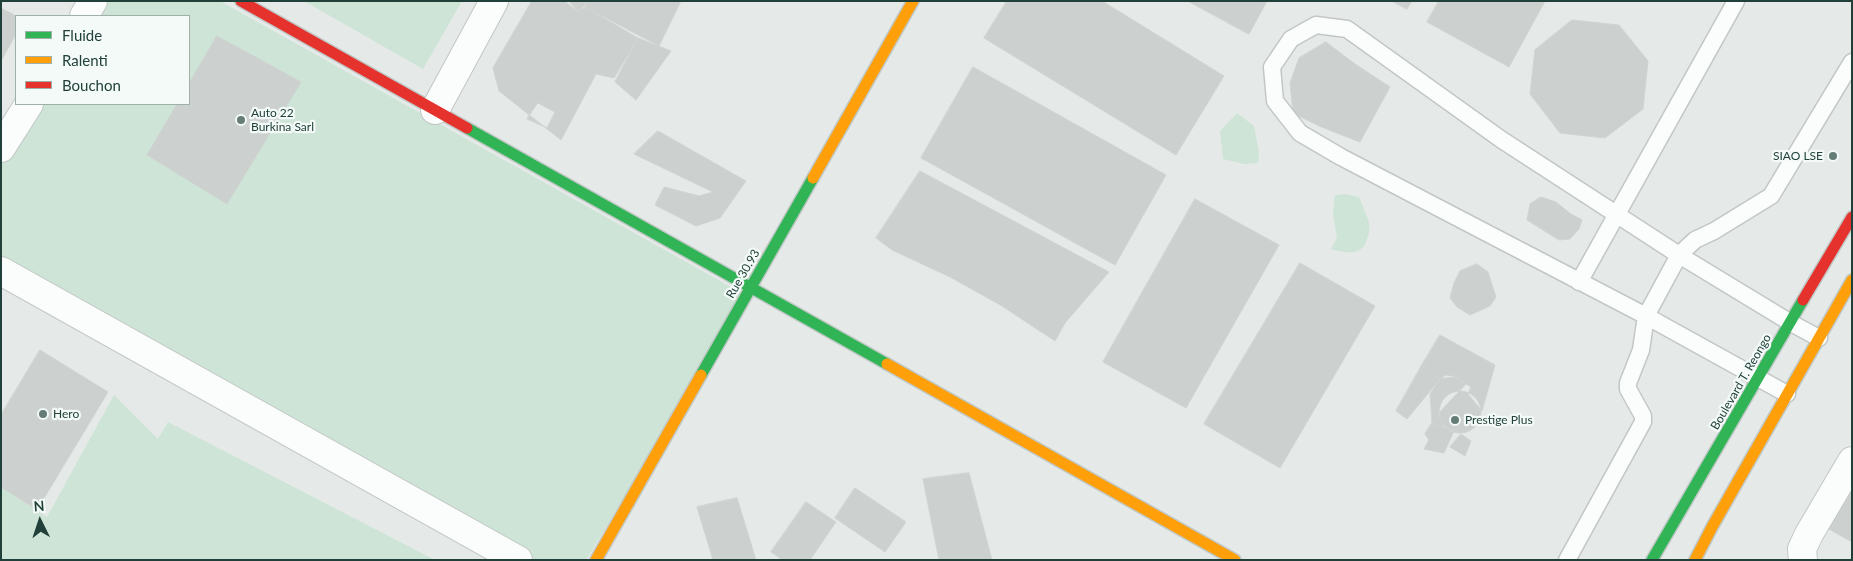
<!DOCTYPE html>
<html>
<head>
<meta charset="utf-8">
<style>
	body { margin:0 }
	#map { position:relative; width:1853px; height:561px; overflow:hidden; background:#e5eae8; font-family:Lato,sans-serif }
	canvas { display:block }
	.frame { position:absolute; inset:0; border:2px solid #21403a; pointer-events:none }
	.legend { position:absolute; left:15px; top:15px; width:175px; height:90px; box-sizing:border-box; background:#f3faf7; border:1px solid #9fb0ab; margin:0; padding:6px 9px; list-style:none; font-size:15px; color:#21403a }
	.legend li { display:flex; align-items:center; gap:10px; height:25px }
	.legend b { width:25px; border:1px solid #9fb0ab }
	.north { position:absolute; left:15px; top:496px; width:50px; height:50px; -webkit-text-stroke:4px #f3faf7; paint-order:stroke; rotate:356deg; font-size:14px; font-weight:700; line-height:20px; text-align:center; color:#21403a }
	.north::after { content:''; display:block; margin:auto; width:18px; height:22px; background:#21403a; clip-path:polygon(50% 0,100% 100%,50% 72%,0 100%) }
</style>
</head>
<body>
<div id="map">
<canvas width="1853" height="561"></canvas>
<div class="frame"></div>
<ul class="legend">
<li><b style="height:6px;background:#30b455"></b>Fluide</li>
<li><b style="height:6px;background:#ff9f0a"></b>Ralenti</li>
<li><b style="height:6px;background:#e5322d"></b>Bouchon</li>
</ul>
<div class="north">N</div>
</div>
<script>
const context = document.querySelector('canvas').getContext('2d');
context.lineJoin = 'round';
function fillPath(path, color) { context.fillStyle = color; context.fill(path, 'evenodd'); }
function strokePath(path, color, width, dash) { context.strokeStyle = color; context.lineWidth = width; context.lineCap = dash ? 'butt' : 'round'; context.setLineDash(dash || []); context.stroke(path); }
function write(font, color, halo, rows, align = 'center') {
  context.font = font + ' Lato,sans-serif'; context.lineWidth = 4.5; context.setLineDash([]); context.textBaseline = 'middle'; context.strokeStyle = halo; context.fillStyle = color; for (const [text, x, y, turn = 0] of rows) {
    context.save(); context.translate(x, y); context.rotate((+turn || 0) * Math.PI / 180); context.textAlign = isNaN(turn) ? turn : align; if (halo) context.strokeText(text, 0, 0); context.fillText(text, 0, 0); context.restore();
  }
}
fillPath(new Path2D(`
	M 104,1 L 220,1 L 747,296 L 586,560 L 521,560 L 1,270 L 1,160 L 38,104 L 189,104 L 189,16 L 94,16 Z
	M 304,1 L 462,1 L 423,69 Z
	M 1237,113 L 1254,126 L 1259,152 L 1258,163 L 1244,164 L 1223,159 L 1220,131 Z
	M 1345,194 L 1359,197 C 1362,206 1367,215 1369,223 C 1370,229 1369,234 1367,239 C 1363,257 1344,253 1331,249 L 1337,238 L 1333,215 L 1335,195 Z
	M 114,395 L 158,439 L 168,422 L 435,560 L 1,560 L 1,487 L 47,517 Z`), '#cde4d6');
const building = new Path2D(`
	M 532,1 L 564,1 L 579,12 L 585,7 L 638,38 L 614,78 L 596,74 L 561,140 L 499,91 L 493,68 Z
	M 569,1 L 588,1 L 579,12 Z
	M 588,1 L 681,1 L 659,46 L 585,7 Z
	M 1007,1 L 1102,1 L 1224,76 L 1176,155 L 984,38 Z
	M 1188,1 L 1267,1 L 1249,34 Z
	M 1392,1 L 1412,1 L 1407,9 Z
	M 1439,1 L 1545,1 L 1509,67 L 1427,22 Z
	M 1,8 L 16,16 L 16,34 L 1,61 Z
	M 1572,20 L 1619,25 L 1648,61 L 1643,109 L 1605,138 L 1560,133 L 1530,94 L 1535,50 Z
	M 217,36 L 301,82 L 227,204 L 147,155 L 177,104 L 189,104 L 189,84 Z
	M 638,38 L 671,51 L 636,100 L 615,82 Z
	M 1326,42 L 1355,64 L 1319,126 L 1293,113 L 1290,83 L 1299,58 Z
	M 1355,64 L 1390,87 L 1360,142 L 1319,126 Z
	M 973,67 L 1166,175 L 1115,265 L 921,158 Z
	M 538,103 L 555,112 L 547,128 L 527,119 Z
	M 658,131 L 746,181 L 720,218 L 696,226 L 655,205 L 664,187 L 699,196 L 713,192 L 634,154 Z
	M 920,171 L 1109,272 L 1065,323 L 1019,289 L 1002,306 L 950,277 L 960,264 L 909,235 L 892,250 L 876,238 Z
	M 1541,197 L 1556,202 L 1571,214 L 1582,220 L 1579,229 L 1570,239 L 1559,240 L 1527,220 L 1530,204 Z
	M 1195,199 L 1279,245 L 1186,408 L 1103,362 Z
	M 909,235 L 960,264 L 950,277 L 892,250 Z
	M 1300,263 L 1375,306 L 1280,468 L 1204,424 Z
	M 1477,264 L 1488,272 L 1496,297 L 1490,306 L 1470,315 L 1457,307 L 1450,298 L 1454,283 L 1460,271 Z
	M 1019,289 L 1065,323 L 1055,341 L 1002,306 Z
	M 1440,335 L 1495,365 L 1482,411 L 1468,394 L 1471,387 L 1453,376 L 1446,375 L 1440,379 L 1422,365 Z
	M 40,350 L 108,392 L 37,510 L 1,487 L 1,415 Z
	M 1422,365 L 1440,379 L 1407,419 L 1396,411 Z
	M 1456,377 L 1466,384 L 1438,414 L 1444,428 L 1432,423 L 1430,394 L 1440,379 Z
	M1439 412a21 21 0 1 1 42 0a21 21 0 1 1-42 0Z
	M 1432,423 L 1454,431 L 1444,453 L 1424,449 L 1429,440 L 1425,434 Z
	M 1461,434 L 1471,441 L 1465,456 L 1450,447 Z
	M 969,473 L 992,560 L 939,560 L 923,479 Z
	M 1852,484 L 1852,542 L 1827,528 Z
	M 855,488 L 906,522 L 885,552 L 835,518 Z
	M 737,498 L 756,560 L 713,560 L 697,507 Z
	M 806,502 L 836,522 L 810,560 L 783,560 L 771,552 Z`);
fillPath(building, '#ccd1d0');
strokePath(building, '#ced4d1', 1);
const lane = new Path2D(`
	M 1579,282 L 1736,1
	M 1787,394 L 1646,316 L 1341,157 L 1300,133 L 1275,101 L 1272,67 L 1291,39 L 1316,25 L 1347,29 L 1502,140 L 1679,255 L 1791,323 L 1819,338
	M 1567,560 L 1643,422 L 1643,416 L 1628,389 L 1628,383 L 1641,350 L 1646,316 L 1679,255 L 1695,240 L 1714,231 L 1771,196 L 1852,62`);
const street = new Path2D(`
	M 84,16 L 93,1
	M 435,110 L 494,1
	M 1,148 L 29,104
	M 1,271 L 518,560
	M 1803,560 L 1802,549 L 1809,534 L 1852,461`);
const fast = new Path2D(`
	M 467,128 L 887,364
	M 701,375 L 813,178
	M 1652,560 L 1803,300`);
const slow = new Path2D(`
	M 813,178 L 913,1
	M 887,364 L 1235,560
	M 596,560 L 701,375
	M 1695,560 L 1712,527 L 1852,280`);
const jam = new Path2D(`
	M 241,1 L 467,128
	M 1803,300 L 1852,217`);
strokePath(lane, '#c2c7c5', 19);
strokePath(street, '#c2c7c5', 30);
strokePath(fast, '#c0c8c6', 14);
strokePath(slow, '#c0c8c6', 14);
strokePath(jam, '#c0c8c6', 14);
strokePath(lane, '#fbfcfc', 16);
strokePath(street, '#fbfcfc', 28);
strokePath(fast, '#30b455', 11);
strokePath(slow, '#ff9f0a', 11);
strokePath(jam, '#e5322d', 11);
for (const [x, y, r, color] of [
	[241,120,5,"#667c77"],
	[1833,156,5,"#667c77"],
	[43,414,5,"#667c77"],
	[1455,420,5,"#667c77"]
]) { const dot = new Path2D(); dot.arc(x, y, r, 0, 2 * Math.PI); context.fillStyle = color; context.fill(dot); strokePath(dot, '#f3faf7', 2); }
write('12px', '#21403a', '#f3faf7', [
	["Auto 22",251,113],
	["Burkina Sarl",251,127],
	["SIAO LSE",1823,156,"right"],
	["Hero",53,414],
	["Prestige Plus",1465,420]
], 'left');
write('12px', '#21403a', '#f3faf7', [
	["Rue 30.93",743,274,-60],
	["Boulevard T. Reongo",1741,382,-60]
]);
</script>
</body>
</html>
